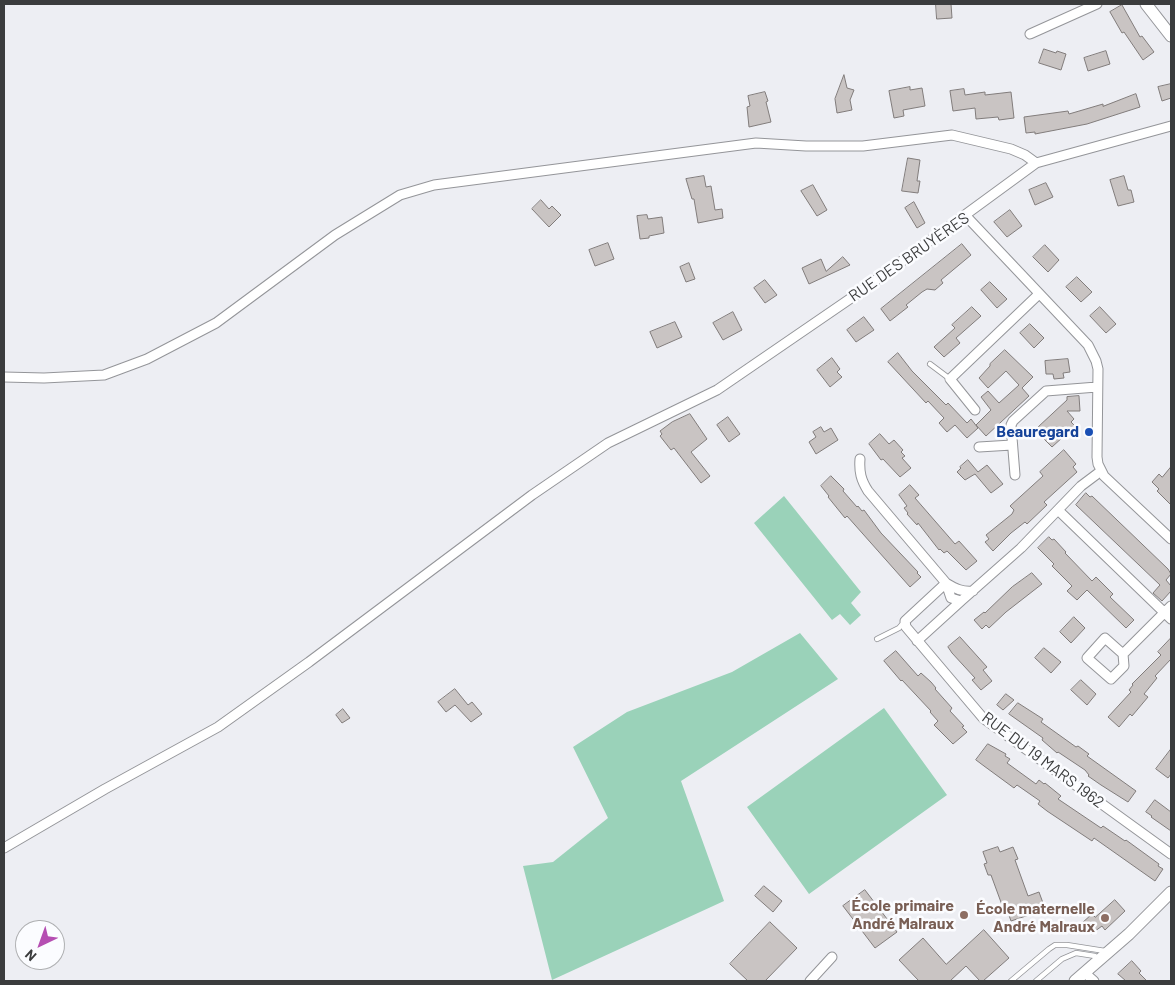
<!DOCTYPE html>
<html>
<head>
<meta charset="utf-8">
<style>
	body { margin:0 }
	#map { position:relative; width:1175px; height:985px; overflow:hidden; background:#edeef3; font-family:Barlow,sans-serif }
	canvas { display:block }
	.frame { position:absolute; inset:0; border:5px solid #3b3c3d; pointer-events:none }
	.north { position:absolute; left:15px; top:920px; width:50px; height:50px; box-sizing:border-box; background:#fbfcff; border:1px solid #aeafb1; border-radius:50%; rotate:222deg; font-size:14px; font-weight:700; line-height:20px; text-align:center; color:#3b3c3d }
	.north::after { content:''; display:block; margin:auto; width:18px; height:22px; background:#b54eb2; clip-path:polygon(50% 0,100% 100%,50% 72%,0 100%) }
</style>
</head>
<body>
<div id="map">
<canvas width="1175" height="985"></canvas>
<div class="frame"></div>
<div class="north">N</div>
</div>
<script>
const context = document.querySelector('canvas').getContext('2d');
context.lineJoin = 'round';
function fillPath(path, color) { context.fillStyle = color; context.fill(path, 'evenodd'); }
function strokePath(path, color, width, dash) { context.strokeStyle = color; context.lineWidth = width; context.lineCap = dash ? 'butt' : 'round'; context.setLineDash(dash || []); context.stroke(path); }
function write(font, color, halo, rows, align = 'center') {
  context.font = font + ' Barlow,sans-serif'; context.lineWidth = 5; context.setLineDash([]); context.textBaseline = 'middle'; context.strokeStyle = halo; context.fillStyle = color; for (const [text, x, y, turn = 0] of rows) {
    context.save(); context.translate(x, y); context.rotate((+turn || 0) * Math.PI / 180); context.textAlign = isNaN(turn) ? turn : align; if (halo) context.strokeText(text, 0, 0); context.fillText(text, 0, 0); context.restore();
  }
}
fillPath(new Path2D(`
	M 784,496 L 861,592 L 851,603 L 861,615 L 850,625 L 840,614 L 832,620 L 754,523 Z
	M 800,633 L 838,679 L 681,781 L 724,901 L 552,980 L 523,866 L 553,862 L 608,818 L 573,747 L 627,712 L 732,672 Z
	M 884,708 L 947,795 L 809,894 L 747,807 Z`), '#9ad2b9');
const building = new Path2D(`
	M 936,4 L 951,4 L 952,18 L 937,19 Z
	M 1122,5 L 1140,37 L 1142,36 L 1154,52 L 1143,60 L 1124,32 L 1122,33 L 1110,12 Z
	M 1044,49 L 1056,53 L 1057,51 L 1066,54 L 1061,70 L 1039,63 Z
	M 1106,51 L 1110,64 L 1088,71 L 1084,58 Z
	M 844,75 L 847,88 L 854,90 L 850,100 L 852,110 L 837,113 L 835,99 Z
	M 1171,84 L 1171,98 L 1162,101 L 1158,87 Z
	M 910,87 L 910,90 L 922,88 L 925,106 L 903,110 L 904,116 L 894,118 L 889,91 Z
	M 964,89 L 965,95 L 985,92 L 985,95 L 1011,92 L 1014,118 L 999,120 L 998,117 L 976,119 L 975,108 L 953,111 L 950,91 Z
	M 765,92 L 768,101 L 766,102 L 771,122 L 749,127 L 747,107 L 750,106 L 748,96 Z
	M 1136,94 L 1140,107 L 1087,124 L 1035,134 L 1035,132 L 1026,133 L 1024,117 L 1068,111 L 1069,114 L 1103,104 L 1103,106 Z
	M 908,158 L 920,160 L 917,181 L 920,181 L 918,193 L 902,191 Z
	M 704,176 L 706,187 L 711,186 L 715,210 L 722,209 L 723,218 L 698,223 L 694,199 L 692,199 L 686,179 Z
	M 1124,176 L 1128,190 L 1131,190 L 1134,202 L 1118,206 L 1110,180 Z
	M 1046,183 L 1053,197 L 1035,205 L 1029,190 Z
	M 813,185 L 827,210 L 817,216 L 801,191 Z
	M 541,200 L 549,209 L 552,206 L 561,215 L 549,227 L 532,209 Z
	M 914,202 L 925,223 L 917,228 L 905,208 Z
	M 1010,210 L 1022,226 L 1007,237 L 994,222 Z
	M 647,215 L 648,219 L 662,217 L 664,233 L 649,236 L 649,238 L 640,239 L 637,216 Z
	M 608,243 L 614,259 L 595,266 L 589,250 Z
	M 962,244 L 971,255 L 941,280 L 943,283 L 935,290 L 927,289 L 922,292 L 906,305 L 908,307 L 890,321 L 881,309 Z
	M 1045,245 L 1059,260 L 1048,272 L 1033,257 Z
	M 843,257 L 850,265 L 809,284 L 802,268 L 821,259 L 826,271 Z
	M 689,263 L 695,279 L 686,282 L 680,267 Z
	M 1077,277 L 1092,292 L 1081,302 L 1066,287 Z
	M 765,280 L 777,295 L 765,303 L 754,288 Z
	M 990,282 L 1007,299 L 997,308 L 981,290 Z
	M 972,307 L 981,316 L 956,338 L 960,343 L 944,357 L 934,347 L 955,328 L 952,325 Z
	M 1100,307 L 1116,324 L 1106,333 L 1090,316 Z
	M 733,312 L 742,330 L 723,340 L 713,323 Z
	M 864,317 L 874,330 L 856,342 L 847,330 Z
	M 675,322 L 682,337 L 657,348 L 650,332 Z
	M 1030,324 L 1044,338 L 1034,348 L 1020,333 Z
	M 1005,350 L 1033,377 L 1022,388 L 1029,396 L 986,436 L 976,425 L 991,410 L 981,397 L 988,391 L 999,403 L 1019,385 L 1006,371 L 988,388 L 979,378 L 990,366 L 990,364 Z
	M 898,353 L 912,371 L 946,405 L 948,403 L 967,423 L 971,419 L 978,428 L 967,438 L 955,425 L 947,432 L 939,423 L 944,418 L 928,401 L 926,403 L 888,362 Z
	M 832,358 L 840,369 L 837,372 L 842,377 L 830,387 L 817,370 Z
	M 1068,359 L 1070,372 L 1063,373 L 1064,378 L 1054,379 L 1053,374 L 1046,374 L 1045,361 Z
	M 1079,396 L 1080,411 L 1067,411 L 1074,419 L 1071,422 L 1075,426 L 1052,447 L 1039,434 L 1042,432 L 1038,427 L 1067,400 L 1067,397 Z
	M 690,414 L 707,439 L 691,452 L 710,476 L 701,483 L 674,448 L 671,450 L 660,436 L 662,434 L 660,431 L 672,422 Z
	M 728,417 L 740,434 L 729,442 L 717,425 Z
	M 821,427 L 824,432 L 831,428 L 838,440 L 816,454 L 809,442 L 816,437 L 813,432 Z
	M 880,434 L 889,444 L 894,440 L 903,450 L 901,452 L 905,456 L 902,458 L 911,468 L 900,477 L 883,459 L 881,460 L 869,444 Z
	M 1064,450 L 1076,464 L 1073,467 L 1077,472 L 1044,502 L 1047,505 L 1027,524 L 1025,522 L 1011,533 L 993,551 L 985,542 L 989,539 L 986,535 L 1012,514 L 1014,510 L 1010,506 L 1043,476 L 1040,472 Z
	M 968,460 L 978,472 L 987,465 L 1003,484 L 991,493 L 975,474 L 965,480 L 957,472 L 961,468 L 960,467 Z
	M 1171,467 L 1171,505 L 1157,491 L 1159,489 L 1152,482 L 1159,474 L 1162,477 Z
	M 831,476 L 844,489 L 843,491 L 857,507 L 858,506 L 862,511 L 864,510 L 881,533 L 918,572 L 917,573 L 921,577 L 910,587 L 847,516 L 845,518 L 828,497 L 829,496 L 821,486 Z
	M 910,485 L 919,495 L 915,498 L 955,544 L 959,541 L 977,561 L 966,570 L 947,551 L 944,553 L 940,549 L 939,550 L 918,523 L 917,525 L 907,514 L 908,513 L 904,508 L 907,506 L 899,495 Z
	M 1086,493 L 1090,497 L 1092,496 L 1168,569 L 1171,574 L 1166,580 L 1171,586 L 1171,591 L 1162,601 L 1153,593 L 1160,585 L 1076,505 Z
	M 1049,537 L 1052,540 L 1054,539 L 1066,552 L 1065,553 L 1092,581 L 1096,577 L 1113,594 L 1110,597 L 1134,620 L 1126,628 L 1087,590 L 1077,600 L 1067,591 L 1072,586 L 1052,566 L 1054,564 L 1038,548 Z
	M 1032,573 L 1042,584 L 1006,612 L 989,628 L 986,625 L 982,629 L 974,620 L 984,612 L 985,613 L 1012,587 Z
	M 1074,617 L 1085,628 L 1071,643 L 1060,632 Z
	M 960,637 L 987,667 L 983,670 L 992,681 L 981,690 L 972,680 L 975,678 L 952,653 L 948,647 Z
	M 1171,638 L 1171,659 L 1155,676 L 1157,678 L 1144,694 L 1148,697 L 1132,716 L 1130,714 L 1119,727 L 1108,717 L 1131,692 L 1129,690 L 1133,685 L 1132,684 L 1161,655 L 1158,652 Z
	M 1044,648 L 1061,662 L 1051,673 L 1035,658 Z
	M 896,651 L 918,676 L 921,673 L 931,682 L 936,688 L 935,689 L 952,708 L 950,711 L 964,726 L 962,727 L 967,732 L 953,744 L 934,725 L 938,721 L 930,712 L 931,711 L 902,680 L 901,681 L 884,661 Z
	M 1081,680 L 1096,694 L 1087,705 L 1071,690 Z
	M 455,689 L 468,705 L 472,702 L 482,714 L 471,722 L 455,705 L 446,712 L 438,702 Z
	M 1006,694 L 1014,700 L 1003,710 L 997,705 Z
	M 1018,703 L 1043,719 L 1041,722 L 1076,747 L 1078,746 L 1089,754 L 1087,756 L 1136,791 L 1128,802 L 1101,785 L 1088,776 L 1089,775 L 1085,770 L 1058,752 L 1057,753 L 1042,740 L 1043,738 L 1009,714 Z
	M 343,709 L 350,718 L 342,723 L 336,715 Z
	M 988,744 L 1006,754 L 1005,756 L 1010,759 L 1007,763 L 1036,784 L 1039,780 L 1044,784 L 1045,783 L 1061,796 L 1058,799 L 1101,828 L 1103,826 L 1125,841 L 1126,840 L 1159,864 L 1158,866 L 1163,869 L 1155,881 L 1094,838 L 1092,841 L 1047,811 L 1038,804 L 1040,801 L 1017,785 L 1014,788 L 984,766 L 976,760 Z
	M 1171,749 L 1171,774 L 1168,778 L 1156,769 Z
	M 1155,800 L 1171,812 L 1171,831 L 1151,817 L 1152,816 L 1146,812 Z
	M 998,847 L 1000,852 L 1013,847 L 1018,859 L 1015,860 L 1028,896 L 1039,892 L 1043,903 L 1030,909 L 1032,914 L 1011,921 L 1005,904 L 1002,905 L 991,875 L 988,875 L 984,864 L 987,863 L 983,852 Z
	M 764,886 L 782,901 L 773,912 L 755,896 Z
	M 865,890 L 897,932 L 875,948 L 843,906 Z
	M 1115,900 L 1125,911 L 1105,930 L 1102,926 L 1091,934 L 1082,923 L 1092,914 L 1095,917 Z
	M 770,922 L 797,948 L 765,981 L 748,981 L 730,964 Z
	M 984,930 L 1009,958 L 983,981 L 980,981 L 966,966 L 950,981 L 919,981 L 899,960 L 923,938 L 946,964 Z
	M 1132,961 L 1141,971 L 1139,973 L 1147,981 L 1126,981 L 1118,974 Z`);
fillPath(building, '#c9c4c3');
strokePath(building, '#817c7b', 1);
const service = new Path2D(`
	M 930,364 L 950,379
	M 877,639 L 899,628 L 905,621
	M 1011,981 L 1049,949 L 1055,945 L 1067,945 L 1105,951 L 1107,952
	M 1036,981 L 1062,959 L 1076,953 L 1095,956 L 1099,960`);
const minor = new Path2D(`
	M 1030,34 L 1097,4
	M 966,216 L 1088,345 L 1096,361 L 1098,369 L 1097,457 L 1098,464 L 1104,476 L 1171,539
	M 4,377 L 44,378 L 104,375 L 147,359 L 216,323 L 335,235 L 400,195 L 434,185 L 756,143 L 806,146 L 863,146 L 952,135 L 1011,149 L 1025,155 L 1036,163
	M 975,410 L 950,379 L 1039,294
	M 979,447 L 1012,445
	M 860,459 C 859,472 861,480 868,491 L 946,583 L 951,598 L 961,601 L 1021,548 L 1081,486 L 1101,471
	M 1015,475 L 1011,425 L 1013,421 L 1046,391 L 1097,387
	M 1058,510 L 1171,619
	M 973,591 C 962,592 956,589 946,583 L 905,621 L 906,627 L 983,718 L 1171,854
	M 1105,638 L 1123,654 L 1124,666 L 1111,679 L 1087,658 Z
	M 917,641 L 961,601
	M 1123,654 L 1171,606
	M 4,848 L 105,789 L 218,727 L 309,662 L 532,495 L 608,443 L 717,390 L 857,294 L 1036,163 L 1171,126
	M 1085,973 L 1094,981
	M 810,981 L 832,957`);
const tertiary = new Path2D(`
	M 1146,4 L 1171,36
	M 1075,981 L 1129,934 L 1171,892`);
strokePath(service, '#949599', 6);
strokePath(minor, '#949599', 11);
strokePath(tertiary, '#949599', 13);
strokePath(service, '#fff', 4.5);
strokePath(minor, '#fff', 9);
strokePath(tertiary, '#fff', 11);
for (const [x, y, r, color] of [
	[1089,432,5,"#1a4fb4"],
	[964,915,5,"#8d6e63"],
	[1105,918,5,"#8d6e63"]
]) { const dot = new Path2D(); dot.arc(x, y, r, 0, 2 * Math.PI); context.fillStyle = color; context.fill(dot); strokePath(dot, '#fbfcff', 2); }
write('16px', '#3b3c3d', '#fbfcff', [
	["RUE DES BRUYÈRES",909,257,-35],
	["RUE DU 19 MARS 1962",1043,760,37]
]);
write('bold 16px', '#164399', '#fbfcff', [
	["Beauregard",1079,432]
], 'right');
write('bold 16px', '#785e54', '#fbfcff', [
	["École primaire",954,906],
	["André Malraux",954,924],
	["École maternelle",1095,909],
	["André Malraux",1095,927]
], 'right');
</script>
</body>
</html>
